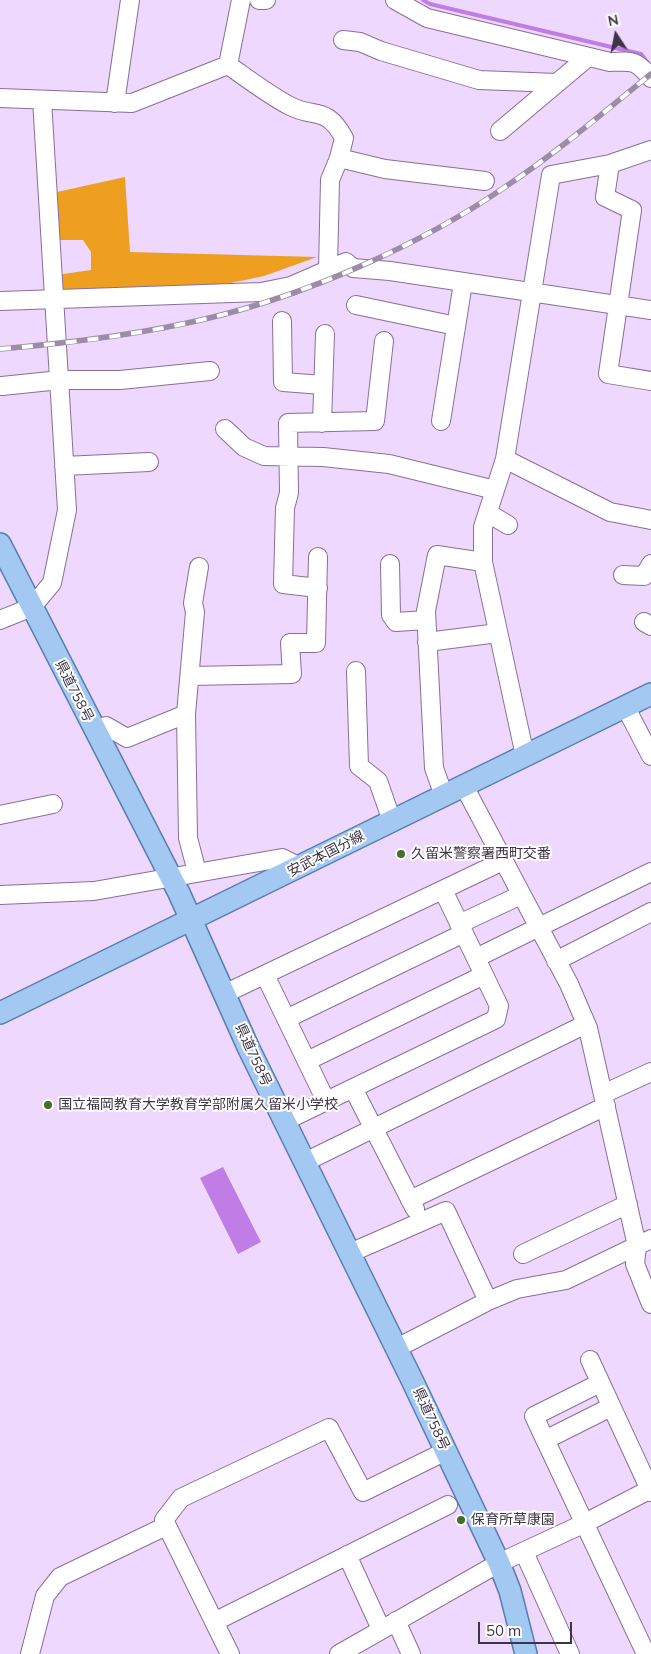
<!DOCTYPE html>
<html>
<head>
<meta charset="utf-8">
<style>
	body { margin:0 }
	#map { position:relative; width:651px; height:1654px; overflow:hidden; background:#efd8fd; font-family:Mulish,sans-serif }
	canvas { display:block }
	.north { position:absolute; left:591px; top:10px; width:50px; height:50px; -webkit-text-stroke:4px #fff; paint-order:stroke; rotate:349deg; font-size:14px; font-weight:700; line-height:20px; text-align:center; color:#3f3446 }
	.north::after { content:''; display:block; margin:auto; width:18px; height:22px; background:#3f3446; clip-path:polygon(50% 0,100% 100%,50% 72%,0 100%) }
	.scale { position:absolute; left:478px; top:1622px; width:94px; height:22px; box-sizing:border-box; border:2px solid #3f3446; border-top:0; padding-left:6px; font-size:15px; line-height:18px; white-space:nowrap; color:#3f3446; -webkit-text-stroke:4px #fff; paint-order:stroke }
</style>
</head>
<body>
<div id="map">
<canvas width="651" height="1654"></canvas>
<div class="north">N</div>
<div class="scale">50 m</div>
</div>
<script>
const context = document.querySelector('canvas').getContext('2d');
context.lineJoin = 'round';
function fillPath(path, color) { context.fillStyle = color; context.fill(path, 'evenodd'); }
function strokePath(path, color, width, dash) { context.strokeStyle = color; context.lineWidth = width; context.lineCap = dash ? 'butt' : 'round'; context.setLineDash(dash || []); context.stroke(path); }
function write(font, color, halo, rows, align = 'center') {
  context.font = font + ' Mulish,"Noto Sans JP",sans-serif'; context.lineWidth = 4; context.setLineDash([]); context.textBaseline = 'middle'; context.strokeStyle = halo; context.fillStyle = color; for (const [text, x, y, turn = 0] of rows) {
    context.save(); context.translate(x, y); context.rotate((+turn || 0) * Math.PI / 180); context.textAlign = isNaN(turn) ? turn : align; if (halo) context.strokeText(text, 0, 0); context.fillText(text, 0, 0); context.restore();
  }
}
fillPath(new Path2D(`
	M 125,177 L 130,252 L 317,257 L 264,276 L 226,284 L 49,296 L 49,276 L 91,270 L 91,252 L 83,240 L 49,240 L 48,194 Z`), '#ee9f20');
fillPath(new Path2D(`
	M 223,1167 L 261,1242 L 238,1254 L 200,1178 Z`), '#bf7de5');
strokePath(new Path2D(`
	M 423,0 L 430,4 L 641,54 L 648,63`), '#bf7de5', 4);
const minor = new Path2D(`
	M 259,0 L 266,0
	M 395,0 L 427,18 L 610,62 C 633,61 636,60 651,78
	M 343,40 L 360,42 L 381,51 L 479,80 L 557,83
	M 228,65 C 248,79 269,95 290,106 C 315,119 326,105 344,138 L 339,158 L 330,180 L 328,269
	M 228,65 L 241,0
	M 0,98 L 132,103 L 228,65
	M 115,103 L 130,0
	M 500,131 L 588,57
	M 339,158 L 385,169 L 485,181
	M 610,164 L 605,197 L 632,210 L 608,374 L 651,381
	M 0,301 L 261,292 L 291,286 L 346,262 L 353,268 L 390,271 L 651,310
	M 356,305 L 456,326
	M 282,321 L 283,382 L 323,385
	M 2,386 L 60,380 L 120,380 L 210,371
	M 441,421 L 463,283
	M 322,423 L 325,334
	M 225,429 L 244,447 L 264,456 L 323,457 L 389,464 L 495,490
	M 505,459 L 610,512 L 651,520
	M 64,466 L 149,462
	M 488,513 L 508,525
	M 390,564 L 391,615 L 396,622 L 426,620
	M 623,575 L 644,576 L 651,564
	M 318,588 L 283,584 L 285,508 L 289,493 L 288,423 L 375,421 L 384,341
	M 0,620 L 32,607 L 52,583 L 67,510 L 42,100
	M 644,622 L 651,626
	M 427,642 L 498,633
	M 356,671 L 359,766 L 378,781 L 392,821
	M 190,676 L 292,674 L 290,643 L 316,643 L 318,557
	M 625,706 L 651,756
	M 186,714 L 188,838 L 197,872
	M 94,730 L 106,726 L 127,738 L 186,714 L 195,612 L 193,603 L 199,567
	M 525,756 L 483,562 L 483,527 L 505,459 L 551,175 L 610,164 L 651,150
	M 464,786 L 569,984 L 588,1028 L 637,1246 L 635,1264 L 651,1304
	M 444,796 L 434,768 L 426,611 L 437,555 L 483,562
	M 0,815 L 53,804
	M 0,895 L 94,891 L 282,858 L 300,867
	M 459,924 L 521,895
	M 476,958 L 651,872
	M 556,961 L 651,912
	M 265,975 L 326,1101
	M 224,994 L 503,861
	M 286,1019 L 464,933
	M 307,1061 L 484,975
	M 603,1094 L 651,1072
	M 357,1096 L 415,1209
	M 285,1121 L 496,1019 L 499,1006 L 443,890
	M 305,1162 L 586,1024
	M 410,1200 L 606,1106
	M 350,1253 L 446,1211 L 488,1301
	M 523,1254 L 628,1204
	M 397,1348 L 488,1301 L 517,1289 L 566,1280 L 651,1239
	M 590,1360 L 651,1492
	M 600,1383 L 534,1416 L 646,1654
	M 545,1440 L 611,1407
	M 524,1552 L 570,1654
	M 347,1555 L 381,1629
	M 396,1621 L 411,1654
	M 214,1622 L 448,1505
	M 30,1654 L 45,1596 L 60,1577 L 166,1526
	M 230,1654 L 164,1520 L 181,1498 L 329,1428 L 363,1492 L 446,1451
	M 339,1654 L 499,1563 L 585,1523 L 651,1489`);
const major = new Path2D(`
	M 0,544 L 179,893 L 249,1049 L 413,1382 L 499,1563 L 510,1591 L 526,1654
	M 0,1013 L 651,694`);
strokePath(minor, '#886f97', 20);
strokePath(major, '#587db0', 24);
strokePath(minor, '#fff', 18);
strokePath(major, '#a3c8f2', 21);
const rail = new Path2D(`
	M 0,349 C 69,343 138,335 205,319 C 304,296 421,245 505,187 C 556,153 603,113 651,74`);
strokePath(rail, '#9d8ca8', 5.5);
strokePath(rail, '#fff', 4, [11]);
for (const [x, y, r, color] of [
	[401,854,5,"#486d26"],
	[48,1105,5,"#486d26"],
	[461,1520,5,"#486d26"]
]) { const dot = new Path2D(); dot.arc(x, y, r, 0, 2 * Math.PI); context.fillStyle = color; context.fill(dot); strokePath(dot, '#fff', 2); }
write('14px', '#3f3446', '#fff', [
	["県道758号",74,691,63],
	["安武本国分線",326,854,-27],
	["県道758号",253,1055,65],
	["県道758号",431,1419,65]
]);
write('14px', '#3f3446', '#fff', [
	["久留米警察署西町交番",411,854],
	["国立福岡教育大学教育学部附属久留米小学校",58,1105],
	["保育所草康園",471,1520]
], 'left');
</script>
</body>
</html>
